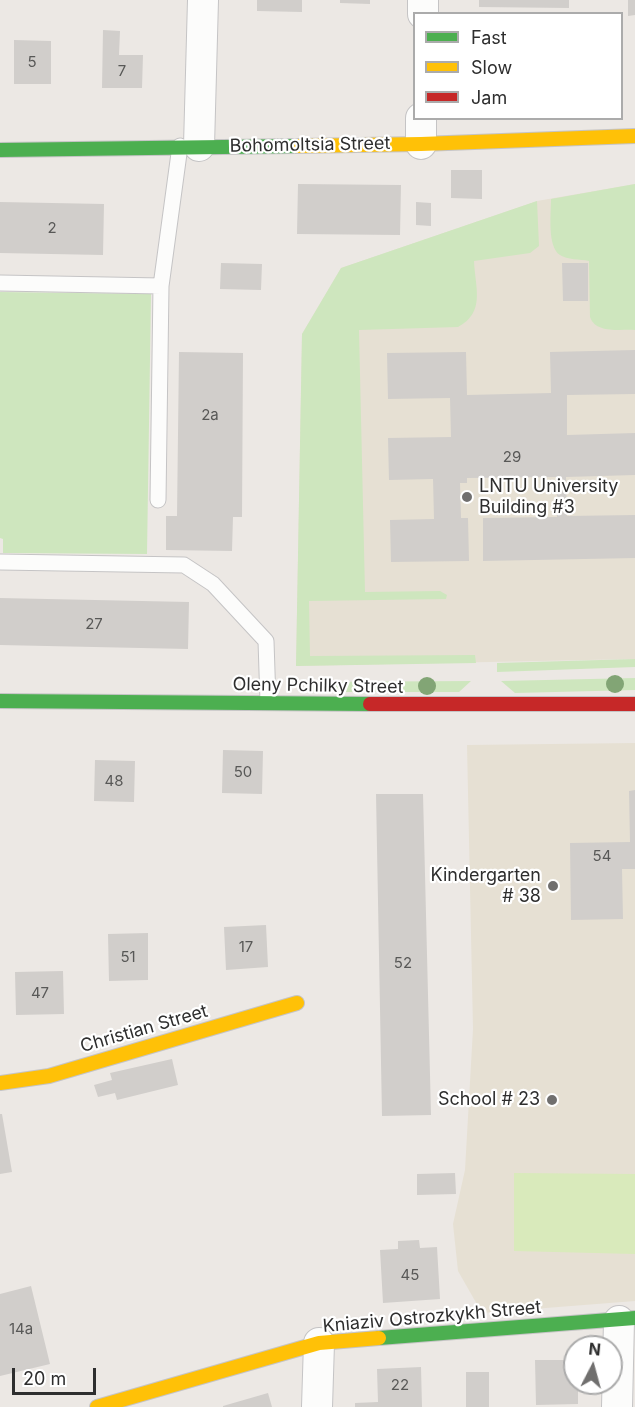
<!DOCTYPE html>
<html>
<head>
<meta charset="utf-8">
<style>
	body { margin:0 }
	#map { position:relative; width:635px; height:1407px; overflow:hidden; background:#ece8e4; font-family:Inter,sans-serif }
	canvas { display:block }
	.legend { position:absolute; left:413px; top:12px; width:210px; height:108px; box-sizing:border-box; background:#fff; border:2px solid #ababab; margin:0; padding:8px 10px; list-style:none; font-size:18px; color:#2e2e2e }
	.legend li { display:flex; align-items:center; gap:12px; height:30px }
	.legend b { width:30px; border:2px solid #ababab }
	.north { position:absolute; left:563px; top:1335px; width:60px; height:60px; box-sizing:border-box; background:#fff; border:2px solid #ababab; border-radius:50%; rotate:6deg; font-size:16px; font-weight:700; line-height:24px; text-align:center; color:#2e2e2e }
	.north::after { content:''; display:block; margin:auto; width:21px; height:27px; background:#706f6e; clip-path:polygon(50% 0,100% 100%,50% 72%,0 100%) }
	.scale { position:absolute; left:12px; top:1368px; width:84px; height:27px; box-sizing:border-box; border:3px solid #2e2e2e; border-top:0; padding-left:8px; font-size:18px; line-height:21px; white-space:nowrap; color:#2e2e2e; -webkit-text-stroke:4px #fff; paint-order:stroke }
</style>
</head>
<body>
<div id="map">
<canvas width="635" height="1407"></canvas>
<ul class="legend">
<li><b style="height:8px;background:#4caf50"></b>Fast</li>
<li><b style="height:8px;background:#ffc107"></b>Slow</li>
<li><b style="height:8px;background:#c62828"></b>Jam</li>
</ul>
<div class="north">N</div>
<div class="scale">20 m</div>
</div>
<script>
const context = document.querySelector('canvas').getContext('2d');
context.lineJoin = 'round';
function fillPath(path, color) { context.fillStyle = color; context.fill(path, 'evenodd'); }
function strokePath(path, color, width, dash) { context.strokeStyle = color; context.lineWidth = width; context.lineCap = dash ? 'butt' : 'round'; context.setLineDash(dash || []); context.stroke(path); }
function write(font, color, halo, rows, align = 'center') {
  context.font = font + ' Inter,sans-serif'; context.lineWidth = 4.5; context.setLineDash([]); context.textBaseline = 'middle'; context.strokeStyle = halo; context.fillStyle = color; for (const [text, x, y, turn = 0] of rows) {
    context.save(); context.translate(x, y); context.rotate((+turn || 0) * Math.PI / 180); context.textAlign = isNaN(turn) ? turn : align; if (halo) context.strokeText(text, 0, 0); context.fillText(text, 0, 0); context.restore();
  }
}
fillPath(new Path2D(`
	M 635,184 L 635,659 L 296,666 L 302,334 L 341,268 L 537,201 Z
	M 635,743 L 635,1301 L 482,1313 L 458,1271 L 453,1224 L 465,1170 L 473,1029 L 467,745 Z`), '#e6e0d3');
fillPath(new Path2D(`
	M 635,184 L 635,330 C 620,329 596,334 590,317 L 589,261 C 580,259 567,260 560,255 C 547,247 551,213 551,199 Z
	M 537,201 L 539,246 L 530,253 L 474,261 C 475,287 486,312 458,327 L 359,330 L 365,592 L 440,591 L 447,595 L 446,599 L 309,601 L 310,656 L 475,655 L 476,663 L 296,666 L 302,334 L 341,268 Z
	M 0,292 L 151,294 L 147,554 L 3,553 L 3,539 L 0,538 Z
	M 635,659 L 635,667 L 497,672 L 497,663 Z
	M 635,678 L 635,690 L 515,693 L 501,681 Z
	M 471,681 L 459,692 L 314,692 L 304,682 Z`), '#cee6be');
fillPath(new Path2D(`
	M 514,1173 L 635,1174 L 635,1254 L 514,1251 Z`), '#d9eabb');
fillPath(new Path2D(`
	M 257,0 L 302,0 L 302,12 L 257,11 Z
	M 340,0 L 370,0 L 370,4 L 340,3 Z
	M 479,0 L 569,0 L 569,8 L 479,7 Z
	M 628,0 L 635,0 L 635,15 L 628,16 Z
	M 103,30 L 120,31 L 119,55 L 143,55 L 142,88 L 102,88 Z
	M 14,40 L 51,41 L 51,84 L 14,84 Z
	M 451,170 L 482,170 L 482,199 L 451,198 Z
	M 298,184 L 401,185 L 400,235 L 297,234 Z
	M 0,202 L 104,204 L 103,255 L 0,253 Z
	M 416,202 L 431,203 L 431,226 L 416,225 Z
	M 221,263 L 262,264 L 261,290 L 220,289 Z
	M 562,263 L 588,263 L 588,301 L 563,301 Z
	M 635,350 L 635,394 L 567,395 L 567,435 L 635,433 L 635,475 L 566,477 L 567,516 L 635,515 L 635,558 L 483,561 L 483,518 L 557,517 L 557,477 L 467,478 L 467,483 L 460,483 L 461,518 L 468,518 L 469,561 L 391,562 L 390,520 L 434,519 L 433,479 L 389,480 L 388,438 L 451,437 L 450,398 L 388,399 L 387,353 L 466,352 L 467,395 L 551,393 L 550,352 Z
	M 179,352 L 243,353 L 242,517 L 233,517 L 232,551 L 166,550 L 166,516 L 177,516 Z
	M 0,598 L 189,602 L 188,649 L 0,645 Z
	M 223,750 L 263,751 L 262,794 L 222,793 Z
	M 95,760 L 135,761 L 134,802 L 94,801 Z
	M 635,790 L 635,869 L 622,869 L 623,919 L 571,920 L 570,843 L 630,842 L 629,791 Z
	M 376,794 L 423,794 L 431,1115 L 382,1116 Z
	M 266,925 L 268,967 L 226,970 L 224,927 Z
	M 148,933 L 148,980 L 109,981 L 108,934 Z
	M 63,971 L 64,1014 L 16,1015 L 15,972 Z
	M 172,1059 L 178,1085 L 117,1100 L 115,1093 L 98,1097 L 94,1085 L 112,1080 L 110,1073 Z
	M 0,1114 L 2,1114 L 12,1172 L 0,1174 Z
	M 455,1173 L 456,1194 L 417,1195 L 417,1174 Z
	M 419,1240 L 420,1248 L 437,1247 L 440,1299 L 383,1303 L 380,1250 L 398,1249 L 398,1241 Z
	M 31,1286 L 50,1364 L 0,1376 L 0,1294 Z
	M 535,1360 L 575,1360 L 575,1383 L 578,1383 L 578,1404 L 536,1405 Z
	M 421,1367 L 422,1407 L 355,1407 L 355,1403 L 378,1402 L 377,1369 Z
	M 466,1372 L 489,1372 L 489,1407 L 466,1407 Z
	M 268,1393 L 272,1407 L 223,1407 L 223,1406 Z`), '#d1cecb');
const lane = new Path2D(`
	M 0,283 L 161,286 L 180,146
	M 158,500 L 161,286
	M 0,562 L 184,565 L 213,584 L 266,641 L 268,702`);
const street = new Path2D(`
	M 423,14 L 423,0
	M 421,144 L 421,118
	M 199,146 L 203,0
	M 317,1407 L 319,1343
	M 617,1407 L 619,1321`);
const fast = new Path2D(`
	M 0,150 L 297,146
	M 0,701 L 370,704
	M 379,1338 L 635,1318`);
const slow = new Path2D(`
	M 297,146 L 421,144 L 635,136
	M 0,1083 L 49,1076 L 297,1003
	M 97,1407 L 319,1343 L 379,1338`);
const jam = new Path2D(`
	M 370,704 L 635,704`);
strokePath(lane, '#c5c4c5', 17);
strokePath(street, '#c5c4c5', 32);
strokePath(fast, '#c5c4c5', 16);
strokePath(slow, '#c5c4c5', 16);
strokePath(jam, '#c5c4c5', 16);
strokePath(lane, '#fcfcfb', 15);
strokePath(street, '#fcfcfb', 30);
strokePath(fast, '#4caf50', 14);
strokePath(slow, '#ffc107', 14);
strokePath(jam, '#c62828', 14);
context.fillStyle = '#82a575';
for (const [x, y] of [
	[615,684],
	[427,686]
]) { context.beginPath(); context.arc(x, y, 9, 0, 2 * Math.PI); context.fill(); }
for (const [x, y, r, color] of [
	[467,497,6,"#706f6e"],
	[553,886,6,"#706f6e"],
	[552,1100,6,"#706f6e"]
]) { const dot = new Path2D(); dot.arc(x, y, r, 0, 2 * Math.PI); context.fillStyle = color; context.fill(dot); strokePath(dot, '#fff', 2); }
write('15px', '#585857', null, [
	["5",32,62],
	["7",122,71],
	["2",52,228],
	["2а",210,415],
	["29",512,457],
	["27",94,624],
	["50",243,772],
	["48",114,781],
	["54",602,856],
	["17",246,947],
	["51",128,957],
	["52",403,963],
	["47",40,993],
	["45",410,1275],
	["14а",21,1329],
	["22",400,1385]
]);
write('18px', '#2e2e2e', '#fff', [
	["Bohomoltsia Street",310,145,-1],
	["Oleny Pchilky Street",318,686,1],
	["Christian Street",144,1029,-16],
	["Kniaziv Ostrozkykh Street",432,1317,-5]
]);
write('18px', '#2e2e2e', '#fff', [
	["LNTU University",479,487,"left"],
	["Building #3",479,508,"left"],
	["Kindergarten",541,876],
	["# 38",541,897],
	["School # 23",540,1100]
], 'right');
</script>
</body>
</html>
